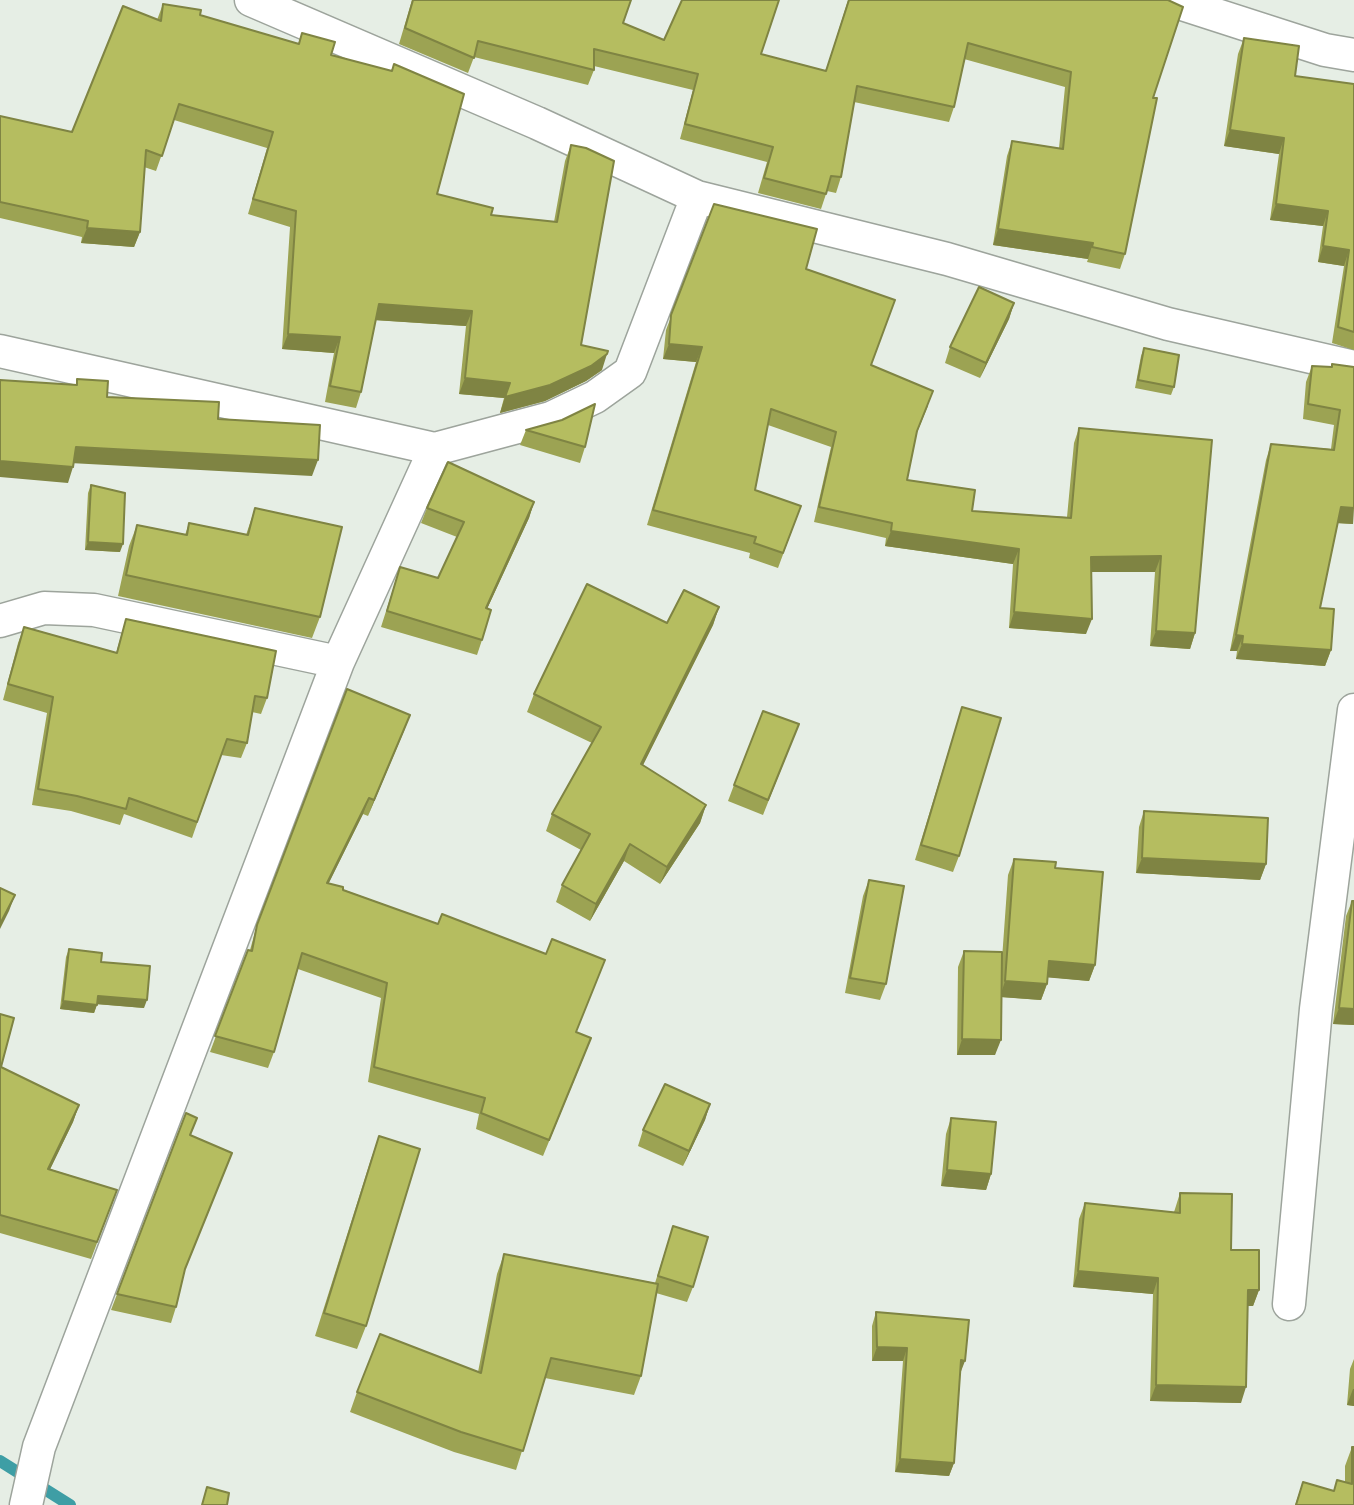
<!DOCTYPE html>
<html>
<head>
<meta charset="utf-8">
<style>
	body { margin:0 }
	canvas { display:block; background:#e6eee5 }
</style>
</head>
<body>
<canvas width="1354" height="1505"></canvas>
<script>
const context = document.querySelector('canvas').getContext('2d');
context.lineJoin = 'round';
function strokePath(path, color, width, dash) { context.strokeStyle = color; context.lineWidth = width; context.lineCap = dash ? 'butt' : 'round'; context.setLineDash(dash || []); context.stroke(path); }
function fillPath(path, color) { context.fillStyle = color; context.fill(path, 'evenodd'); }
strokePath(new Path2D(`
	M 0,1461 L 70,1505`), '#3e9ea5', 12);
const street = new Path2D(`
	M 251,0 L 537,123 L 697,197 L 947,259 L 1168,324 L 1354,367
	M 1170,0 L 1325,50 L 1354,55
	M 0,351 L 435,449 L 551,418 L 595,397 L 630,372 L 697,197
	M 0,621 L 44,608 L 94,610 L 338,662
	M 1289,1304 L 1316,1009 L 1354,710
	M 26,1505 L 39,1447 L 338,662 L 435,449`);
strokePath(street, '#9da49c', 35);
strokePath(street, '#fff', 32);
fillPath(new Path2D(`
	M 412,0 L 631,0 L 623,23 L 664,40 L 761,54 L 826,71 L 848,0 L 1168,0 L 1153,98 L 1125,254 L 1120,269 L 1087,262 L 1088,259 L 993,245 L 1007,156 L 1012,141 L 1059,148 L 1065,87 L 964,59 L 954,107 L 949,122 L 854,102 L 841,177 L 836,193 L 827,191 L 821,209 L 758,193 L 767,162 L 680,139 L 693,90 L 594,66 L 594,70 L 588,85 L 474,57 L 468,73 L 399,44 Z
	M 163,4 L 298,44 L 302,33 L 331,55 L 437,194 L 491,215 L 554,222 L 565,161 L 571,145 L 581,345 L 602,370 L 586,381 L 545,401 L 500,413 L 504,398 L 459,394 L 466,326 L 375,320 L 361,392 L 356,408 L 325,402 L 334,353 L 282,349 L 290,227 L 248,214 L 267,148 L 174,120 L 156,171 L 144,167 L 140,232 L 134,247 L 81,243 L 82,237 L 0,218 L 0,116 L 72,132 L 157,20 Z
	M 1244,38 L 1295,76 L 1354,84 L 1354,350 L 1332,343 L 1344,266 L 1318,262 L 1323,226 L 1270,220 L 1279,154 L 1224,146 L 1238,54 Z
	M 714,204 L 806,269 L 871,365 L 928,406 L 916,435 L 907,480 L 972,511 L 1067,517 L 1074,443 L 1079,428 L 1212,440 L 1195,633 L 1190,649 L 1150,646 L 1155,572 L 1091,572 L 1086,634 L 1009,628 L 1013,564 L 885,546 L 886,538 L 814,522 L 831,447 L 768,425 L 755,490 L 801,506 L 778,568 L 749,558 L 750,553 L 647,525 L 696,362 L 663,359 L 666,330 Z
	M 1014,303 L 1009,319 L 980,378 L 945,363 L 950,347 Z
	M 1144,348 L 1174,387 L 1171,395 L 1135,388 L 1141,356 Z
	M 1332,364 L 1354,367 L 1353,524 L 1338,523 L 1320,608 L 1331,650 L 1325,666 L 1236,659 L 1237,651 L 1230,651 L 1266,460 L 1271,444 L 1331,449 L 1334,425 L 1303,419 L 1306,382 L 1312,366 L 1331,367 Z
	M 562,420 L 585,447 L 580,463 L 520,445 L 526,430 Z
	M 91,485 L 120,552 L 85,550 L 88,493 Z
	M 534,502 L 529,518 L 487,609 L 482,640 L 477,655 L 381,627 L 400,567 L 438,578 L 457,537 L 421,523 L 427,508 Z
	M 255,508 L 320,617 L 312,638 L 118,596 L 129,546 L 137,525 L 185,535 L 189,523 L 246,535 Z
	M 719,607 L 713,625 L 643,765 L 706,805 L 700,823 L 660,884 L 624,861 L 590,921 L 556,902 L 562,885 L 581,850 L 546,831 L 552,814 L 592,743 L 527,712 L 534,694 L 667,623 Z
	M 126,619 L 267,698 L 261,714 L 252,712 L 247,743 L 241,758 L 221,755 L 192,838 L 124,814 L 120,825 L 71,811 L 32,805 L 47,713 L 3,700 L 18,643 L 24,627 L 116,653 Z
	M 962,707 L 959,856 L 953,872 L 915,860 Z
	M 410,715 L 368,816 L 363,814 L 328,884 L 438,924 L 546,954 L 605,960 L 576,1032 L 585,1054 L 543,1156 L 476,1129 L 479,1114 L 368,1082 L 381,998 L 298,969 L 274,1052 L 268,1068 L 210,1052 L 248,950 L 250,950 L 257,925 Z
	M 799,724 L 763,815 L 728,801 L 734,785 Z
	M 1144,811 L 1266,864 L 1260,880 L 1136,873 L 1139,827 Z
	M 1014,859 L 1055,868 L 1095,965 L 1089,981 L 1048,977 L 1047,984 L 1041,1000 L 1002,997 L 995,1055 L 957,1055 L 958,967 L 964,951 L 1002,959 L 1008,875 Z
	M 869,880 L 886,984 L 880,1000 L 845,993 L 863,896 Z
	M 1352,901 L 1354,901 L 1354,1025 L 1333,1024 L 1346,916 Z
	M 69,949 L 101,962 L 144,1008 L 97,1004 L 94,1013 L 60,1009 L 66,957 Z
	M 0,1014 L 1,1067 L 79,1105 L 73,1122 L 50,1169 L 117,1190 L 91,1259 L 0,1233 Z
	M 710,1104 L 705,1120 L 683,1166 L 638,1146 L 643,1130 Z
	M 186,1113 L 191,1135 L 232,1153 L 184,1272 L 176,1307 L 171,1323 L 111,1310 Z
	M 951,1118 L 991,1174 L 986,1190 L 941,1186 L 946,1134 Z
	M 379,1136 L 366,1326 L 357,1349 L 315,1336 L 371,1159 Z
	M 1180,1193 L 1231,1250 L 1259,1290 L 1253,1306 L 1248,1306 L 1241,1403 L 1150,1401 L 1153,1294 L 1073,1287 L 1079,1219 L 1085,1203 L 1174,1212 L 1175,1209 Z
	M 673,1226 L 693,1287 L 687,1302 L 656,1293 L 641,1376 L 634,1395 L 545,1378 L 516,1470 L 454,1452 L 350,1412 L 357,1392 L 478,1372 L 497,1274 L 504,1254 L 655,1283 Z
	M 876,1312 L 960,1373 L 954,1463 L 949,1476 L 895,1472 L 903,1361 L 872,1361 L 872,1326 Z
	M 1354,1359 L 1354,1406 L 1347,1405 L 1350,1369 Z
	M 1352,1447 L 1354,1505 L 1295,1505 L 1303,1482 L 1334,1491 L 1337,1480 L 1345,1482 L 1345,1466 Z`), '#9ca353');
fillPath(new Path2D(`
	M 1230,130 L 1284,138 L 1279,154 L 1224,146 Z
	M 1276,204 L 1328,211 L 1323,226 L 1270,220 Z
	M 87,228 L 140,232 L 134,247 L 81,243 Z
	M 998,229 L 1093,243 L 1088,259 L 993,245 Z
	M 1323,246 L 1349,250 L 1344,266 L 1318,262 Z
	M 1014,303 L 1009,319 L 980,378 L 986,363 Z
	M 379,304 L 472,311 L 466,326 L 373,320 Z
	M 288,334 L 340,337 L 334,353 L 282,349 Z
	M 669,344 L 702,347 L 696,362 L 663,359 Z
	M 607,354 L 602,370 L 586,381 L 545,401 L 500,413 L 505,397 Z
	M 465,378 L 510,383 L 504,398 L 459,394 Z
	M 76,447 L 318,460 L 312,476 L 70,463 Z
	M 0,461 L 73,467 L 68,483 L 0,477 Z
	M 534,502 L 529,518 L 480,624 L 486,608 Z
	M 1341,507 L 1354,508 L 1353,524 L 1335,523 Z
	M 891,531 L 1019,549 L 1013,564 L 885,546 Z
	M 88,542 L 123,544 L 120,552 L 85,550 Z
	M 1161,556 L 1155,572 L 1085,572 L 1091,557 Z
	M 719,607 L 713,625 L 635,781 L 641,764 Z
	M 1014,612 L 1092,619 L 1086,634 L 1009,628 Z
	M 1156,631 L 1195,633 L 1190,649 L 1150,646 Z
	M 1236,635 L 1243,636 L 1237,651 L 1230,651 Z
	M 1242,644 L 1331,650 L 1325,666 L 1236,659 Z
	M 410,715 L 404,731 L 368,816 L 374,800 Z
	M 369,798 L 363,814 L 321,899 L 327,883 Z
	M 706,805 L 700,823 L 660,884 L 667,867 Z
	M 630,844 L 624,861 L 590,921 L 596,904 Z
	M 1142,858 L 1266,864 L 1260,880 L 1136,873 Z
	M 15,895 L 9,911 L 0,929 L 0,924 Z
	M 1049,961 L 1095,965 L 1089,981 L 1043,977 Z
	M 1005,981 L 1047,984 L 1041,1000 L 1000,997 Z
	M 98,996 L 147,1000 L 144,1008 L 95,1004 Z
	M 63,1001 L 97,1005 L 94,1013 L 60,1009 Z
	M 1339,1008 L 1354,1009 L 1354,1025 L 1333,1024 Z
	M 962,1039 L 1001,1040 L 995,1055 L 957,1055 Z
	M 710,1104 L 705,1120 L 683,1166 L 689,1151 Z
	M 79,1105 L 73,1122 L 42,1186 L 48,1169 Z
	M 947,1170 L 991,1174 L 986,1190 L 941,1186 Z
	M 1078,1271 L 1158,1278 L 1153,1294 L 1073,1287 Z
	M 1248,1290 L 1259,1290 L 1253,1306 L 1243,1306 Z
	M 877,1347 L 907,1348 L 903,1361 L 872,1361 Z
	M 961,1360 L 965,1361 L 960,1374 Z
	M 1156,1385 L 1246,1387 L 1241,1403 L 1150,1401 Z
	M 1353,1389 L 1354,1389 L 1354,1406 L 1347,1405 Z
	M 900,1459 L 954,1463 L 949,1476 L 895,1472 Z`), '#7f8443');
const building = new Path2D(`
	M 413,0 L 631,0 L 623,23 L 664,40 L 682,0 L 779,0 L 761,54 L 826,71 L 849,0 L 1168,0 L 1183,7 L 1153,98 L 1157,98 L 1125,254 L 1092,247 L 1093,243 L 998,229 L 1012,141 L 1063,149 L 1071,72 L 968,43 L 954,107 L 857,86 L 841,177 L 831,176 L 826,194 L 764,178 L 773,147 L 685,124 L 698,74 L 594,49 L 594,70 L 478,41 L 474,58 L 405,28 Z
	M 163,4 L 201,10 L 200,15 L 299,44 L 302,33 L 335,42 L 331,55 L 392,71 L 394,64 L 464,94 L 437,194 L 493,208 L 491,215 L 557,222 L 571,145 L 586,148 L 614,161 L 581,345 L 608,351 L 607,354 L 591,366 L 550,385 L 505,397 L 510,383 L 465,378 L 472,311 L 379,304 L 361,392 L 330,386 L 340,337 L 288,334 L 296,211 L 253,199 L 273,132 L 179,104 L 162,156 L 146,150 L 140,232 L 87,228 L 88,221 L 0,202 L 0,116 L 72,132 L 123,6 L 161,21 Z
	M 1244,38 L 1299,46 L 1295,76 L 1354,84 L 1354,332 L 1338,327 L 1349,250 L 1323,246 L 1328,211 L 1276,204 L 1284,138 L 1230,130 Z
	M 714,204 L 817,229 L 806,269 L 895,300 L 871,365 L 933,391 L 917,431 L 907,480 L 975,490 L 972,511 L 1071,518 L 1079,428 L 1212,440 L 1195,633 L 1156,631 L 1161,556 L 1091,557 L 1092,619 L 1014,612 L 1019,549 L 891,531 L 892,523 L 819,507 L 836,432 L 771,409 L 755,490 L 801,506 L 783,553 L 754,543 L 756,537 L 653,510 L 702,347 L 669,344 L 671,315 Z
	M 979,287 L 1014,303 L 986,363 L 950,347 Z
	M 1144,348 L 1179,355 L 1174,387 L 1138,380 Z
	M 1332,364 L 1354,367 L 1354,508 L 1341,507 L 1320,608 L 1334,609 L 1331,650 L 1242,644 L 1243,636 L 1236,635 L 1271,444 L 1334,450 L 1340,410 L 1308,404 L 1312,366 L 1332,367 Z
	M 77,379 L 108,381 L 107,397 L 219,402 L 218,419 L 320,425 L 318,460 L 76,447 L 73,467 L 0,461 L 0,380 L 77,385 Z
	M 595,404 L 585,447 L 526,430 L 562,420 Z
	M 448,462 L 534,502 L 486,608 L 491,610 L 482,640 L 387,611 L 400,567 L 438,578 L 464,522 L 427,508 Z
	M 91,485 L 125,493 L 123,544 L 88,542 Z
	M 255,508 L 342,527 L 320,617 L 126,575 L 137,525 L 187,535 L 189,523 L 248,535 Z
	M 587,584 L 667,623 L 684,590 L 719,607 L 641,764 L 706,805 L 667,867 L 630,844 L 596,904 L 562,885 L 590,834 L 552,814 L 601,727 L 534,694 Z
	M 126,619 L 276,651 L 267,698 L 255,696 L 247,743 L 227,739 L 197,822 L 129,798 L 126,809 L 77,796 L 38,789 L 53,697 L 8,684 L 24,627 L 117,653 Z
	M 347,689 L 410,715 L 374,800 L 369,798 L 327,883 L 343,887 L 343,890 L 438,924 L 442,914 L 546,954 L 552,939 L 605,960 L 576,1032 L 591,1038 L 549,1140 L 481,1113 L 485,1098 L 374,1067 L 387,983 L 302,953 L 274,1052 L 215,1036 L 248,950 L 252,951 L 257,925 Z
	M 962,707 L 1001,718 L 959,856 L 921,845 Z
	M 763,711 L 799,724 L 768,800 L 734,785 Z
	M 1144,811 L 1268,818 L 1266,864 L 1142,858 Z
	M 1014,859 L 1056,862 L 1055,868 L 1103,872 L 1095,965 L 1049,961 L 1047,984 L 1005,981 Z
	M 869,880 L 904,886 L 886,984 L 850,978 Z
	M 0,888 L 15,895 L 0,924 Z
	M 1352,901 L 1354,901 L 1354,1009 L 1339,1008 Z
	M 69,949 L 102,953 L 101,962 L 150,966 L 147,1000 L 98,996 L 97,1005 L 63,1001 Z
	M 964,951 L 1002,952 L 1001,1040 L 962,1039 Z
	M 0,1014 L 14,1018 L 1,1067 L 79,1105 L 48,1169 L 117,1190 L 97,1242 L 0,1215 Z
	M 665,1084 L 710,1104 L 689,1151 L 643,1130 Z
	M 186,1113 L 197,1118 L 190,1135 L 232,1153 L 185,1269 L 176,1307 L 117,1294 Z
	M 951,1118 L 996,1122 L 991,1174 L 947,1170 Z
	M 379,1136 L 420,1149 L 366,1326 L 324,1313 Z
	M 1180,1193 L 1232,1194 L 1231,1250 L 1259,1250 L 1259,1290 L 1248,1290 L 1246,1387 L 1156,1385 L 1158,1278 L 1078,1271 L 1085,1203 L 1180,1213 Z
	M 673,1226 L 708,1237 L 693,1287 L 658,1276 Z
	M 504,1254 L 658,1284 L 641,1376 L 551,1358 L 523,1451 L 461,1432 L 357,1392 L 380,1334 L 481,1373 Z
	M 876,1312 L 969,1320 L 965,1361 L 961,1360 L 954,1463 L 900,1459 L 907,1348 L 877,1347 Z
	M 1352,1447 L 1354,1447 L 1354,1505 L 1296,1505 L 1303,1482 L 1334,1491 L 1337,1480 L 1352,1484 Z
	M 207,1487 L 229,1493 L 227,1505 L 202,1505 Z`);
fillPath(building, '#b5bd60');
strokePath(building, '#7f8443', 2);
</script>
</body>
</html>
